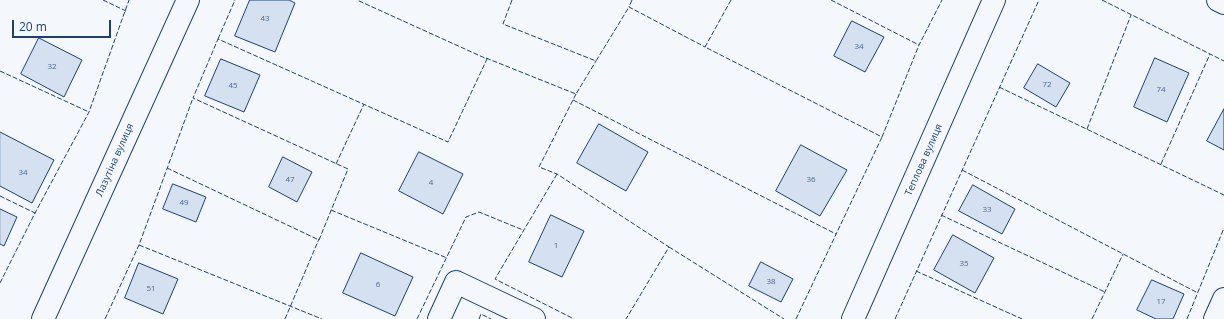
<!DOCTYPE html>
<html>
<head>
<meta charset="utf-8">
<style>
	body { margin:0 }
	#map { position:relative; width:1224px; height:319px; overflow:hidden; background:#f4f7fb; font-family:"Open Sans",sans-serif }
	canvas { display:block }
	.scale { position:absolute; left:12px; top:20px; width:99px; height:18px; box-sizing:border-box; border:2px solid #1d3f73; border-top:0; padding-left:5px; font-size:12px; line-height:14px; white-space:nowrap; color:#1d3f73; -webkit-text-stroke:3px #f4f7fb; paint-order:stroke }
</style>
</head>
<body>
<div id="map">
<canvas width="1224" height="319"></canvas>
<div class="scale">20 m</div>
</div>
<script>
const context = document.querySelector('canvas').getContext('2d');
context.lineJoin = 'round';
function fillPath(path, color) { context.fillStyle = color; context.fill(path, 'evenodd'); }
function strokePath(path, color, width, dash) { context.strokeStyle = color; context.lineWidth = width; context.lineCap = dash ? 'butt' : 'round'; context.setLineDash(dash || []); context.stroke(path); }
function write(font, color, halo, rows, align = 'center') {
  context.font = font + ' "Open Sans",sans-serif'; context.lineWidth = 3; context.setLineDash([]); context.textBaseline = 'middle'; context.strokeStyle = halo; context.fillStyle = color; for (const [text, x, y, turn = 0] of rows) {
    context.save(); context.translate(x, y); context.rotate((+turn || 0) * Math.PI / 180); context.textAlign = isNaN(turn) ? turn : align; if (halo) context.strokeText(text, 0, 0); context.fillText(text, 0, 0); context.restore();
  }
}
const building = new Path2D(`
	M 250,0 L 289,0 L 295,3 L 275,52 L 235,36 Z
	M 852,21 L 884,37 L 865,72 L 834,56 Z
	M 39,38 L 82,60 L 64,97 L 21,74 Z
	M 1155,58 L 1189,73 L 1167,122 L 1134,107 Z
	M 221,59 L 260,75 L 244,112 L 205,96 Z
	M 1038,64 L 1070,83 L 1056,107 L 1024,88 Z
	M 1224,109 L 1224,150 L 1207,141 Z
	M 599,124 L 648,152 L 626,191 L 577,163 Z
	M 0,132 L 54,160 L 32,203 L 0,186 Z
	M 801,145 L 847,170 L 820,216 L 776,191 Z
	M 419,152 L 463,174 L 443,214 L 399,191 Z
	M 283,157 L 312,172 L 297,202 L 269,187 Z
	M 173,184 L 206,197 L 196,222 L 163,209 Z
	M 973,185 L 1015,209 L 1002,234 L 959,211 Z
	M 0,209 L 17,217 L 4,246 L 0,244 Z
	M 551,215 L 584,231 L 562,277 L 529,262 Z
	M 953,235 L 994,258 L 975,293 L 934,270 Z
	M 361,253 L 413,277 L 395,316 L 343,293 Z
	M 761,262 L 793,279 L 781,302 L 749,286 Z
	M 139,263 L 178,279 L 163,314 L 125,298 Z
	M 1152,280 L 1184,294 L 1173,319 L 1156,319 L 1137,310 Z`);
fillPath(building, '#d5e0f0');
strokePath(building, '#1d3f73', 1);
const street = new Path2D(`
	M 1218,0 L 1224,3
	M 43,319 L 188,0
	M 439,319 L 456,282 L 534,319
	M 853,319 L 994,0
	M 1215,319 L 1224,299`);
strokePath(street, '#1d3f73', 24);
strokePath(street, '#f4f7fb', 22);
strokePath(new Path2D(`
	M 103,0 L 126,11 L 125,12
	M 512,0 L 503,24 L 596,61 L 629,7
	M 632,0 L 629,7 L 705,47
	M 731,0 L 705,47 L 882,137 L 919,45 L 942,0
	M 831,0 L 919,45
	M 1102,0 L 1224,61
	M 218,39 L 235,0
	M 486,58 L 576,94 L 596,61
	M 0,71 L 89,112
	M 999,87 L 1224,195
	M 576,94 L 539,167 L 557,174 L 669,247 L 626,319
	M 573,100 L 836,234
	M 1087,129 L 1131,15
	M 336,164 L 364,104
	M 1161,164 L 1210,54
	M 167,168 L 319,240 L 348,169 L 193,98 L 218,39 L 448,142 L 487,59 L 357,0
	M 962,170 L 1198,293
	M 557,174 L 495,279 L 574,319
	M 0,196 L 35,213 L 34,215
	M 331,210 L 447,258
	M 941,215 L 1105,292
	M 139,245 L 322,319
	M 669,247 L 784,319
	M 916,271 L 1022,319
	M 0,283 L 35,213 L 89,112 L 129,0
	M 105,319 L 139,245 L 193,98
	M 285,319 L 319,239
	M 417,319 L 466,217 L 479,212 L 523,230
	M 479,319 L 481,314 L 491,319
	M 796,319 L 882,137
	M 895,319 L 1039,0
	M 1092,319 L 1123,254
	M 1187,319 L 1224,228`), '#1d3f73', 1, [5, 2]);
write('8px', '#4b6792', null, [
	["43",265,19],
	["34",859,47],
	["32",52,67],
	["72",1047,85],
	["45",233,86],
	["74",1161,90],
	["34",23,173],
	["47",290,180],
	["36",811,180],
	["4",431,183],
	["49",184,203],
	["33",987,210],
	["1",556,246],
	["35",964,264],
	["38",771,282],
	["6",378,285],
	["51",151,289],
	["17",1161,302]
]);
write('10px', '#1d3f73', '#f4f7fb', [
	["Лазутіна вулиця",115,160,-66],
	["Теплова вулиця",924,160,-66]
]);
</script>
</body>
</html>
